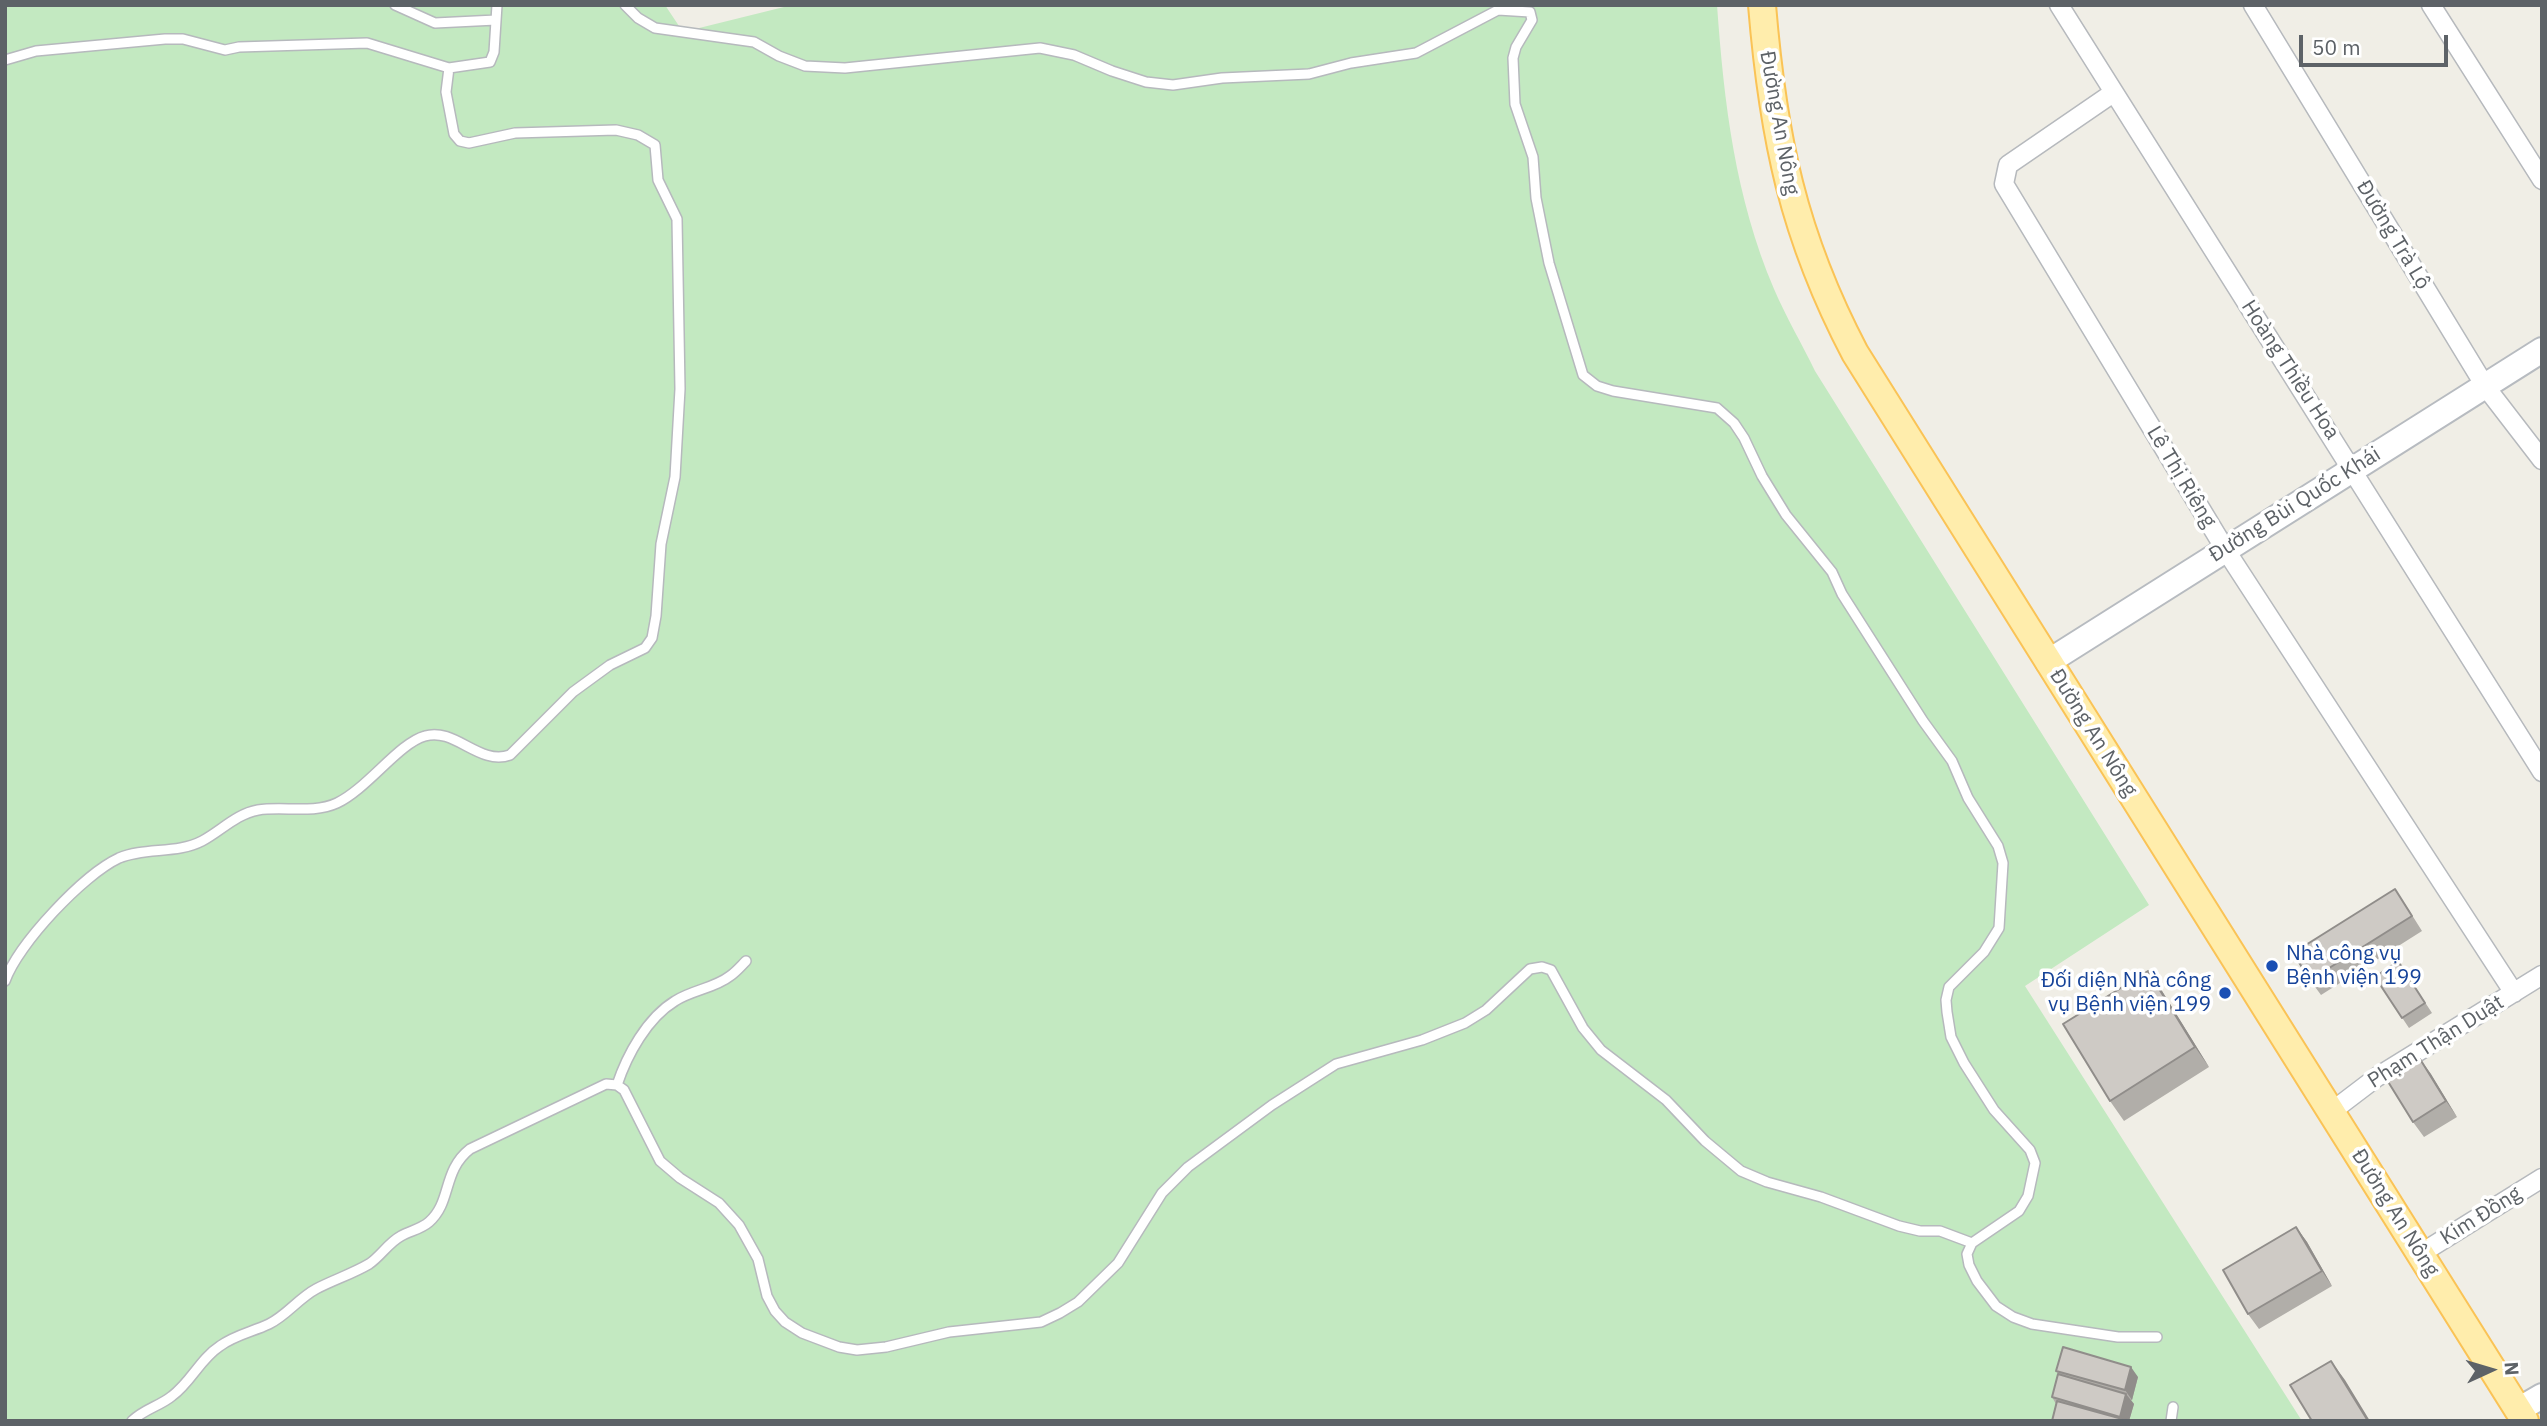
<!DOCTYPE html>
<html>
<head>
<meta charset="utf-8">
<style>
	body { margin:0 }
	#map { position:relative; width:2547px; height:1426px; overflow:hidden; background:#f0eee6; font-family:"IBM Plex Sans",sans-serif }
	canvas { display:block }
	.frame { position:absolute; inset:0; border:7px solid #5d6267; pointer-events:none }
	.north { position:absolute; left:2456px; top:1335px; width:70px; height:70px; -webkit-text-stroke:5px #fff; paint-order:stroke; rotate:86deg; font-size:19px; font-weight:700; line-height:28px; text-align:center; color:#5d6267 }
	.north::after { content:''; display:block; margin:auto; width:24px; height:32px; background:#5d6267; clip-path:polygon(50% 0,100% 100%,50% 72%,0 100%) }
	.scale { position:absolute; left:2299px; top:35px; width:149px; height:32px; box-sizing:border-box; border:4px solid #5d6267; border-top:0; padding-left:9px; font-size:21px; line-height:24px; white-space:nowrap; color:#5d6267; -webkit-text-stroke:5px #fff; paint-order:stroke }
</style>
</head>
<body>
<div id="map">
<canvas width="2547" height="1426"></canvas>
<div class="frame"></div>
<div class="north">N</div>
<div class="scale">50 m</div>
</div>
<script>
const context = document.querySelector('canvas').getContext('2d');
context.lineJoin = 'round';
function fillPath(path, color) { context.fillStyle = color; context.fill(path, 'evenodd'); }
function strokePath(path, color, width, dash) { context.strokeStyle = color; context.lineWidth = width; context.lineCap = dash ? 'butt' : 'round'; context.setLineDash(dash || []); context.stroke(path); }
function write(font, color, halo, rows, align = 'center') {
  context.font = font + ' "IBM Plex Sans",sans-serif'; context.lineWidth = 7; context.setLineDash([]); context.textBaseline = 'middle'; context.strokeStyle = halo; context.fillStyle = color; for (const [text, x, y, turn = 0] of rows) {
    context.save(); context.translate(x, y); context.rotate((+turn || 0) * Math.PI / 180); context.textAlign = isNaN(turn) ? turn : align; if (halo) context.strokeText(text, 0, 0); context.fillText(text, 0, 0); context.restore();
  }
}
fillPath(new Path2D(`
	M 5,5 L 665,5 L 683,32 L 792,5 L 1717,5 C 1724,103 1735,197 1774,289 C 1786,317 1802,344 1815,371 L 2149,905 L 2025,986 L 2302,1421 L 5,1421 Z`), '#c3e9c1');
const lane = new Path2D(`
	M 395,5 L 435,23 L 496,20
	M 625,5 L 638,18 L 655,28 L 754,42 L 779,56 L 805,66 L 845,68 L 1040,48 L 1074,55 L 1112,71 L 1146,82 L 1173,85 L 1222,78 L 1309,74 L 1351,63 L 1416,53 L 1498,10 L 1530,12 L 1532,20 L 1516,47 L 1513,58 L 1515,104 L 1533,157 L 1536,198 L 1549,263 L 1583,375 L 1597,386 L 1613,391 L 1717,408 L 1734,423 L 1744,438 L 1762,476 L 1786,515 L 1832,572 L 1842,594 L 1923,721 L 1952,761 L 1968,798 L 1998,846 L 2003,863 L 1999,928 L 1984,952 L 1949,987 L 1946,1000 L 1947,1012 L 1951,1037 L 1964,1063 L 1994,1110 L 2030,1150 L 2035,1163 L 2028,1196 L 2019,1211 L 1972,1243 L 1967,1254 L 1969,1265 L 1977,1281 L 1996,1306 L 2013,1317 L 2032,1324 L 2118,1337 L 2157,1337
	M 5,60 L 36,51 L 165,39 L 183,39 L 225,50 L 239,47 L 367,43 L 449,68 L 490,62 L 494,52 L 497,5
	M 5,981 C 18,944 83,875 119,858 C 145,847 177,854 202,841 C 221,831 236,814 258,810 C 283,806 313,814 337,803 C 367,789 399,743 425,736 C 455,727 479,766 510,755 L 573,692 L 610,665 L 645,648 L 652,638 L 656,616 L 661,544 L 675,477 L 680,389 L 677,219 L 658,180 L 655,145 L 638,135 L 616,130 L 515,133 L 469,143 L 460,141 L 454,134 L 446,92 L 449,68
	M 617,1085 C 627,1055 647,1018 675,1001 C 692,990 715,988 730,976 C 736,972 741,966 746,961
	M 132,1421 C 144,1409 160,1406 172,1396 C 191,1382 200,1359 220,1346 C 235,1335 252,1332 269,1324 C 286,1316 299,1298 316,1289 C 333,1280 352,1274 369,1264 C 381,1256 388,1243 401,1236 C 410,1231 421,1229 429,1222 C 452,1202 442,1171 470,1149 L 606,1084 L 617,1085 L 624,1090 L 660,1161 L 680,1178 L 719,1203 L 739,1225 L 758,1259 L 767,1296 L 775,1311 L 785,1322 L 802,1333 L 839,1347 L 857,1350 L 886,1347 L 949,1332 L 1041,1322 L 1060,1313 L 1078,1302 L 1118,1263 L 1162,1193 L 1188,1167 L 1272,1105 L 1336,1064 L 1422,1040 L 1465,1023 L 1486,1010 L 1530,969 L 1542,967 L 1551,970 L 1583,1028 L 1601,1050 L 1666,1100 L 1705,1141 L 1741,1171 L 1767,1182 L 1821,1197 L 1899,1226 L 1920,1231 L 1940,1231 L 1972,1243
	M 2171,1421 L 2173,1407`);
const street = new Path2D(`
	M 2059,5 L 2542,772
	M 2253,5 L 2485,386 L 2542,460
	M 2431,5 L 2542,180
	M 2113,93 L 2008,165 L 2004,184 L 2225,549 L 2514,993
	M 2331,1112 L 2377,1077 L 2542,975
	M 2420,1254 L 2542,1178`);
const secondary = new Path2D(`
	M 2048,662 L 2542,350
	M 2518,1410 L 2542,1396`);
const primary = new Path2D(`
	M 1762,5 C 1773,137 1793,235 1855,353 L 2525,1421`);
strokePath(lane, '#b6b9bd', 12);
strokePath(street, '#b6b9bd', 21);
strokePath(secondary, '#b7bbc0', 28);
strokePath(primary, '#fac356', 30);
strokePath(lane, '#fff', 9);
strokePath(street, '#fff', 18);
strokePath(secondary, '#fff', 24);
strokePath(primary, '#ffedac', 26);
fillPath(new Path2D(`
	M 2405,904 L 2422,931 L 2321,995 L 2310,980 Z
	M 2398,961 L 2432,1013 L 2409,1028 L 2375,977 Z
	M 2162,991 L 2209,1067 L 2124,1121 L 2110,1101 Z
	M 2420,1059 L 2457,1117 L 2424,1137 L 2413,1122 Z
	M 2296,1227 L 2307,1242 L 2332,1286 L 2259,1329 L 2248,1314 Z
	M 2056,1371 L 2138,1377 L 2132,1400 L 2131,1400 L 2134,1404 L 2129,1421 L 2052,1421 L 2056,1404 L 2052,1397 L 2059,1375 Z`), '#b1aea9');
fillPath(new Path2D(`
	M 2148,971 L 2162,991 L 2209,1067 L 2195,1047 Z
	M 2420,1059 L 2431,1074 L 2457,1117 L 2446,1101 Z
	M 2296,1227 L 2307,1242 L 2332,1286 L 2322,1271 Z
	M 2331,1361 L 2345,1380 L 2370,1421 L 2368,1421 Z
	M 2131,1367 L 2138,1377 L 2132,1400 L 2125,1390 Z
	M 2126,1394 L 2134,1404 L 2129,1421 L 2123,1421 L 2120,1417 Z`), '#908d8a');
const building = new Path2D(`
	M 2395,889 L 2412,916 L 2310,980 L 2293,953 Z
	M 2398,961 L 2425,1003 L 2402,1018 L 2375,977 Z
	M 2148,971 L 2195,1047 L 2110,1101 L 2063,1024 Z
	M 2420,1059 L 2446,1101 L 2413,1122 L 2387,1080 Z
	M 2296,1227 L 2322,1271 L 2248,1314 L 2223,1270 Z
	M 2063,1347 L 2131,1367 L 2125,1390 L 2056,1371 Z
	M 2331,1361 L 2368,1421 L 2312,1421 L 2290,1385 Z
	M 2058,1374 L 2126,1394 L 2120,1417 L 2052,1397 Z
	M 2057,1401 L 2126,1420 L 2126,1421 L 2052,1421 Z`);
fillPath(building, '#cecac5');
strokePath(building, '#908d8a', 2);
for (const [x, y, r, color] of [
	[2272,966,7,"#1a4fb4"],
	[2225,993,7,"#1a4fb4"]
]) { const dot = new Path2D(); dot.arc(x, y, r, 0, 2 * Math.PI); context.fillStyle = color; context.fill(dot); strokePath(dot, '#fff', 2.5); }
write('21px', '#5d6267', '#fff', [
	["Đường An Nông",1779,123,80],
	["Đường Trà Lộ",2393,235,59],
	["Hoàng Thiều Hoa",2290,370,57],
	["Lê Thị Riêng",2181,477,59],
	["Đường Bùi Quốc Khái",2295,505,-32],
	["Đường An Nông",2093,733,58],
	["Phạm Thận Duật",2436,1042,-32],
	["Đường An Nông",2395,1213,58],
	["Kim Đồng",2481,1216,-32]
]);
write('21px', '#164399', '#fff', [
	["Nhà công vụ",2286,954],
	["Bệnh viện 199",2286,978],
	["Đối diện Nhà công",2211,981,"right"],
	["vụ Bệnh viện 199",2211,1005,"right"]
], 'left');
</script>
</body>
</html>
